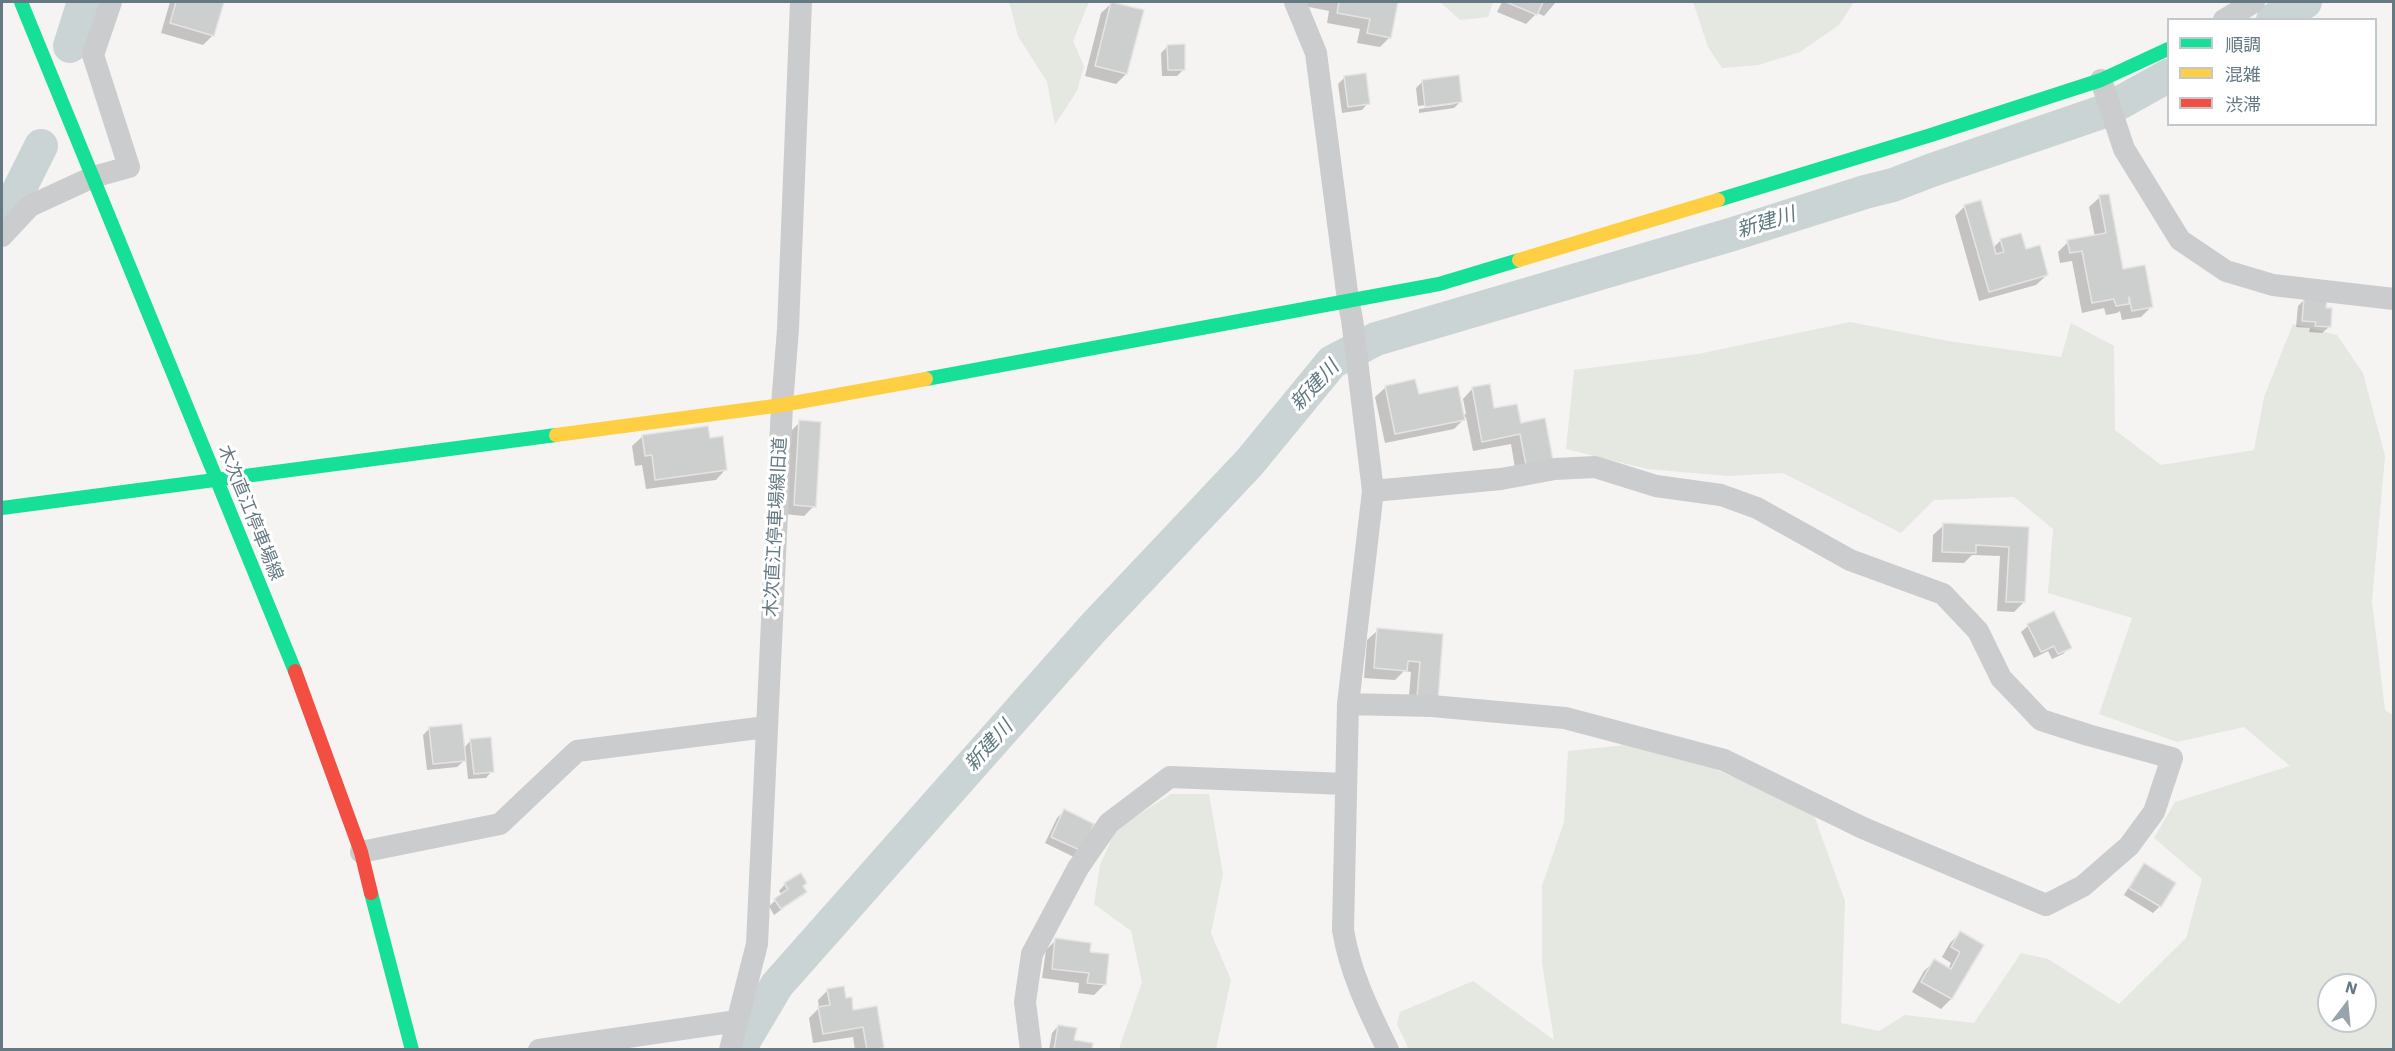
<!DOCTYPE html>
<html>
<head>
<meta charset="utf-8">
<style>
	body { margin:0 }
	#map { position:relative; width:2395px; height:1051px; overflow:hidden; background:#f5f4f3; font-family:"IBM Plex Sans","Noto Sans JP",sans-serif }
	canvas { display:block }
	.frame { position:absolute; inset:0; border:3px solid #647983; pointer-events:none }
	.legend { position:absolute; left:2167px; top:18px; width:210px; height:108px; box-sizing:border-box; background:#fff; border:2px solid #c1c9cd; margin:0; padding:8px 10px; list-style:none; font-size:18px; color:#647983 }
	.legend li { display:flex; align-items:center; gap:12px; height:30px }
	.legend b { width:30px; border:2px solid #c1c9cd }
	.north { position:absolute; left:2317px; top:973px; width:60px; height:60px; box-sizing:border-box; background:#fff; border:2px solid #c1c9cd; border-radius:50%; rotate:16deg; font-size:16px; font-weight:700; line-height:24px; text-align:center; color:#647983 }
	.north::after { content:''; display:block; margin:auto; width:21px; height:27px; background:#97a4aa; clip-path:polygon(50% 0,100% 100%,50% 72%,0 100%) }
</style>
</head>
<body>
<div id="map">
<canvas width="2395" height="1051"></canvas>
<div class="frame"></div>
<ul class="legend">
<li><b style="height:8px;background:#16e098"></b>順調</li>
<li><b style="height:8px;background:#ffcf43"></b>混雑</li>
<li><b style="height:8px;background:#f24e42"></b>渋滞</li>
</ul>
<div class="north">N</div>
</div>
<script>
const context = document.querySelector('canvas').getContext('2d');
context.lineJoin = 'round';
function fillPath(path, color) { context.fillStyle = color; context.fill(path, 'evenodd'); }
function strokePath(path, color, width, dash) { context.strokeStyle = color; context.lineWidth = width; context.lineCap = dash ? 'butt' : 'round'; context.setLineDash(dash || []); context.stroke(path); }
function write(font, color, halo, rows, align = 'center') {
  context.font = font + ' "IBM Plex Sans","Noto Sans JP",sans-serif'; context.lineWidth = 6; context.setLineDash([]); context.textBaseline = 'middle'; context.strokeStyle = halo; context.fillStyle = color; for (const [text, x, y, turn = 0] of rows) {
    context.save(); context.translate(x, y); context.rotate((+turn || 0) * Math.PI / 180); context.textAlign = isNaN(turn) ? turn : align; if (halo) context.strokeText(text, 0, 0); context.fillText(text, 0, 0); context.restore();
  }
}
fillPath(new Path2D(`
	M 1009,2 L 1089,2 L 1073,41 L 1084,66 L 1077,91 L 1055,125 L 1047,82 L 1018,36 Z
	M 1440,2 L 1493,2 L 1488,17 L 1460,20 Z
	M 1693,2 L 1854,2 L 1839,25 L 1800,52 L 1759,65 L 1722,68 L 1708,47 Z
	M 1850,322 L 1948,341 L 2061,357 L 2071,323 L 2114,346 L 2115,430 L 2161,465 L 2254,450 L 2264,397 L 2293,324 L 2337,335 L 2363,373 L 2385,456 L 2372,601 L 2385,710 L 2394,716 L 2393,1049 L 1409,1050 L 1397,1024 L 1400,1012 L 1473,981 L 1554,1040 L 1542,963 L 1542,886 L 1564,822 L 1568,751 L 1626,745 L 1714,769 L 1812,810 L 1845,901 L 1841,1023 L 1879,1031 L 1905,1015 L 1974,1023 L 2021,953 L 2048,959 L 2119,1004 L 2186,938 L 2202,879 L 2154,838 L 2175,802 L 2290,766 L 2244,727 L 2177,742 L 2099,714 L 2132,618 L 2048,593 L 2053,529 L 2014,497 L 1934,500 L 1901,533 L 1783,473 L 1728,476 L 1647,469 L 1566,449 L 1574,370 L 1698,354 ZM 2329,985 L 2365,985 L 2365,1021 L 2329,1021 Z
	M 1171,794 L 1209,794 L 1223,874 L 1211,933 L 1231,980 L 1216,1049 L 1119,1049 L 1142,982 L 1131,931 L 1094,904 L 1100,865 L 1116,829 Z`), '#e5e7e1');
fillPath(new Path2D(`
	M 170,2 L 223,2 L 213,35 L 203,45 L 161,33 Z
	M 1305,2 L 1397,2 L 1390,37 L 1380,47 L 1357,43 L 1360,29 L 1327,23 L 1329,11 L 1304,6 Z
	M 1502,2 L 1556,2 L 1544,16 L 1537,13 L 1526,24 L 1497,12 Z
	M 1112,3 L 1126,74 L 1116,84 L 1085,76 L 1101,13 Z
	M 1168,46 L 1184,69 L 1177,76 L 1162,76 L 1161,53 Z
	M 1345,77 L 1368,103 L 1362,110 L 1342,113 L 1338,84 Z
	M 1422,82 L 1461,101 L 1454,108 L 1419,113 L 1419,109 L 1455,104 L 1455,101 L 1418,106 L 1416,88 Z
	M 2100,197 L 2122,271 L 2151,307 L 2141,317 L 2122,320 L 2120,311 L 2117,313 L 2106,315 L 2104,308 L 2082,313 L 2072,261 L 2060,263 L 2058,252 L 2068,242 L 2095,237 L 2089,207 Z
	M 1965,206 L 1993,248 L 2001,240 L 2025,250 L 2047,275 L 2036,285 L 1979,301 L 1955,216 Z
	M 2304,300 L 2324,309 L 2329,327 L 2322,333 L 2309,332 L 2310,328 L 2296,327 L 2298,306 Z
	M 1386,387 L 1418,396 L 1463,415 L 1466,414 L 1463,399 L 1473,388 L 1493,409 L 1519,424 L 1552,459 L 1516,474 L 1511,444 L 1473,451 L 1466,417 L 1454,429 L 1385,443 L 1375,397 Z
	M 800,422 L 814,506 L 804,516 L 784,514 L 790,432 Z
	M 643,436 L 709,439 L 726,469 L 716,480 L 646,489 L 642,465 L 635,466 L 632,446 Z
	M 1944,525 L 2027,529 L 2024,602 L 2014,612 L 1997,611 L 2000,556 L 1972,555 L 1964,563 L 1932,562 L 1933,535 Z
	M 2028,626 L 2070,647 L 2063,654 L 2052,659 L 2048,651 L 2034,658 L 2021,632 Z
	M 1378,630 L 1442,635 L 1436,699 L 1408,708 L 1411,672 L 1404,671 L 1395,680 L 1364,678 L 1367,640 Z
	M 430,728 L 463,749 L 471,740 L 492,771 L 486,778 L 468,779 L 466,759 L 457,767 L 427,770 L 423,735 Z
	M 1064,811 L 1092,824 L 1074,857 L 1045,843 L 1057,818 Z
	M 2144,865 L 2160,906 L 2153,913 L 2124,895 L 2138,872 Z
	M 785,884 L 802,886 L 805,892 L 774,915 L 769,906 L 782,895 L 779,891 Z
	M 1960,933 L 1982,946 L 1951,999 L 1941,1009 L 1912,992 L 1924,971 L 1935,961 L 1948,969 L 1951,963 L 1942,957 L 1950,943 Z
	M 1056,940 L 1089,953 L 1104,985 L 1094,995 L 1078,993 L 1079,983 L 1042,978 L 1046,950 Z
	M 828,990 L 845,1000 L 882,1048 L 880,1050 L 855,1050 L 853,1037 L 813,1043 L 809,1018 L 819,1008 L 818,1000 Z
	M 1058,1026 L 1073,1041 L 1091,1050 L 1049,1050 L 1052,1033 Z`), '#0003');
strokePath(new Path2D(`
	M 2273,20 L 2305,2
	M 70,46 L 84,2
	M 2,214 L 12,204 L 41,146
	M 742,1050 L 742,1044 L 777,985 L 1093,628 L 1249,463 L 1332,362 L 1376,339 L 1733,234 L 1865,192 L 1893,185 L 1932,170 L 2105,111 L 2168,76`), '#cad4d5', 34);
const building = new Path2D(`
	M 176,2 L 224,2 L 214,36 L 170,23 Z
	M 1111,2 L 1144,10 L 1127,74 L 1095,66 Z
	M 1339,2 L 1398,2 L 1391,38 L 1367,33 L 1370,19 L 1337,13 Z
	M 1506,2 L 1543,2 L 1537,15 Z
	M 1185,44 L 1185,70 L 1168,70 L 1167,45 Z
	M 1366,73 L 1370,104 L 1348,107 L 1344,76 Z
	M 1459,75 L 1462,102 L 1425,107 L 1422,80 Z
	M 2109,194 L 2123,269 L 2145,265 L 2153,307 L 2132,311 L 2129,297 L 2129,304 L 2116,306 L 2114,299 L 2092,303 L 2082,251 L 2070,253 L 2067,240 L 2106,233 L 2099,195 Z
	M 1981,200 L 1996,254 L 2004,252 L 2000,239 L 2021,233 L 2026,249 L 2040,245 L 2048,275 L 1989,292 L 1964,205 Z
	M 2304,298 L 2327,300 L 2326,308 L 2332,308 L 2331,327 L 2315,326 L 2316,322 L 2302,321 Z
	M 1415,379 L 1419,394 L 1458,386 L 1465,420 L 1395,434 L 1385,386 Z
	M 1490,384 L 1494,408 L 1517,404 L 1521,423 L 1545,418 L 1553,460 L 1526,465 L 1520,434 L 1482,442 L 1472,387 Z
	M 799,420 L 821,422 L 816,507 L 794,505 Z
	M 708,426 L 710,438 L 723,436 L 727,470 L 655,480 L 652,455 L 645,456 L 642,435 Z
	M 1943,523 L 2029,527 L 2025,602 L 2006,602 L 2009,547 L 1976,545 L 1976,553 L 1942,552 Z
	M 2054,611 L 2072,648 L 2058,654 L 2054,646 L 2041,652 L 2027,624 Z
	M 1377,628 L 1443,634 L 1438,700 L 1417,698 L 1420,662 L 1408,661 L 1407,671 L 1374,668 Z
	M 462,724 L 466,761 L 433,764 L 429,727 Z
	M 491,737 L 494,772 L 474,774 L 470,739 Z
	M 1064,809 L 1094,824 L 1082,851 L 1051,837 Z
	M 2144,863 L 2176,883 L 2161,907 L 2129,888 Z
	M 801,873 L 807,883 L 803,886 L 807,892 L 781,909 L 774,899 L 788,889 L 784,883 Z
	M 1960,931 L 1984,945 L 1952,999 L 1921,982 L 1934,959 L 1951,969 L 1960,952 L 1951,947 Z
	M 1055,938 L 1091,943 L 1090,952 L 1109,954 L 1106,985 L 1087,983 L 1089,973 L 1052,969 Z
	M 844,986 L 846,998 L 852,997 L 853,1010 L 877,1006 L 884,1048 L 867,1050 L 863,1027 L 823,1034 L 818,1007 L 830,1005 L 827,989 Z
	M 1058,1025 L 1077,1028 L 1074,1040 L 1093,1043 L 1092,1050 L 1054,1050 Z`);
fillPath(building, '#cdcece');
strokePath(building, '#e4e4e3', 1.5);
strokePath(new Path2D(`
	M 1295,2 L 1316,53 L 1348,300 L 1352,319 L 1373,491 L 1348,704 L 1343,930 C 1350,973 1369,1011 1388,1050
	M 2224,20 L 2254,2
	M 2101,80 L 2124,149 L 2180,240 L 2226,271 L 2273,285 L 2394,299
	M 2,236 L 30,206 L 93,177 L 129,167 L 93,55 L 111,2
	M 1348,704 L 1432,706 L 1565,718 L 1724,760 L 1863,828 L 2046,905 L 2083,886 L 2129,846 L 2154,812 L 2172,758 L 2088,735 L 2041,720 L 2001,678 L 1978,631 L 1943,594 L 1850,560 L 1757,508 L 1721,495 L 1656,486 L 1595,467 L 1555,469 L 1501,479 L 1373,491
	M 361,852 L 500,824 L 577,751 L 766,727
	M 539,1050 L 737,1021
	M 730,1050 L 757,944 L 782,405 L 788,329 L 801,2
	M 1031,1050 L 1025,1002 L 1032,954 L 1078,868 L 1109,823 L 1170,777 L 1346,784`), '#cacccd', 22);
strokePath(new Path2D(`
	M 21,2 L 295,671
	M 1718,200 L 1931,135 L 2101,80 L 2168,49
	M 926,379 L 1439,284 L 1519,260
	M 2,508 L 556,435
	M 371,893 L 412,1050`), '#16e098', 14);
strokePath(new Path2D(`
	M 1519,260 L 1718,200
	M 556,435 L 782,405 L 926,379`), '#ffcf43', 14);
strokePath(new Path2D(`
	M 295,671 L 361,852 L 371,893`), '#f24e42', 14);
write('18px', '#647983', '#fff', [
	["木次直江停車場線",250,513,68],
	["木次直江停車場線旧道",776,527,-87]
]);
write('italic 20px', '#607b80', '#fff', [
	["新建川",1766,223,-17],
	["新建川",1315,386,-47],
	["新建川",989,746,-48]
]);
</script>
</body>
</html>
